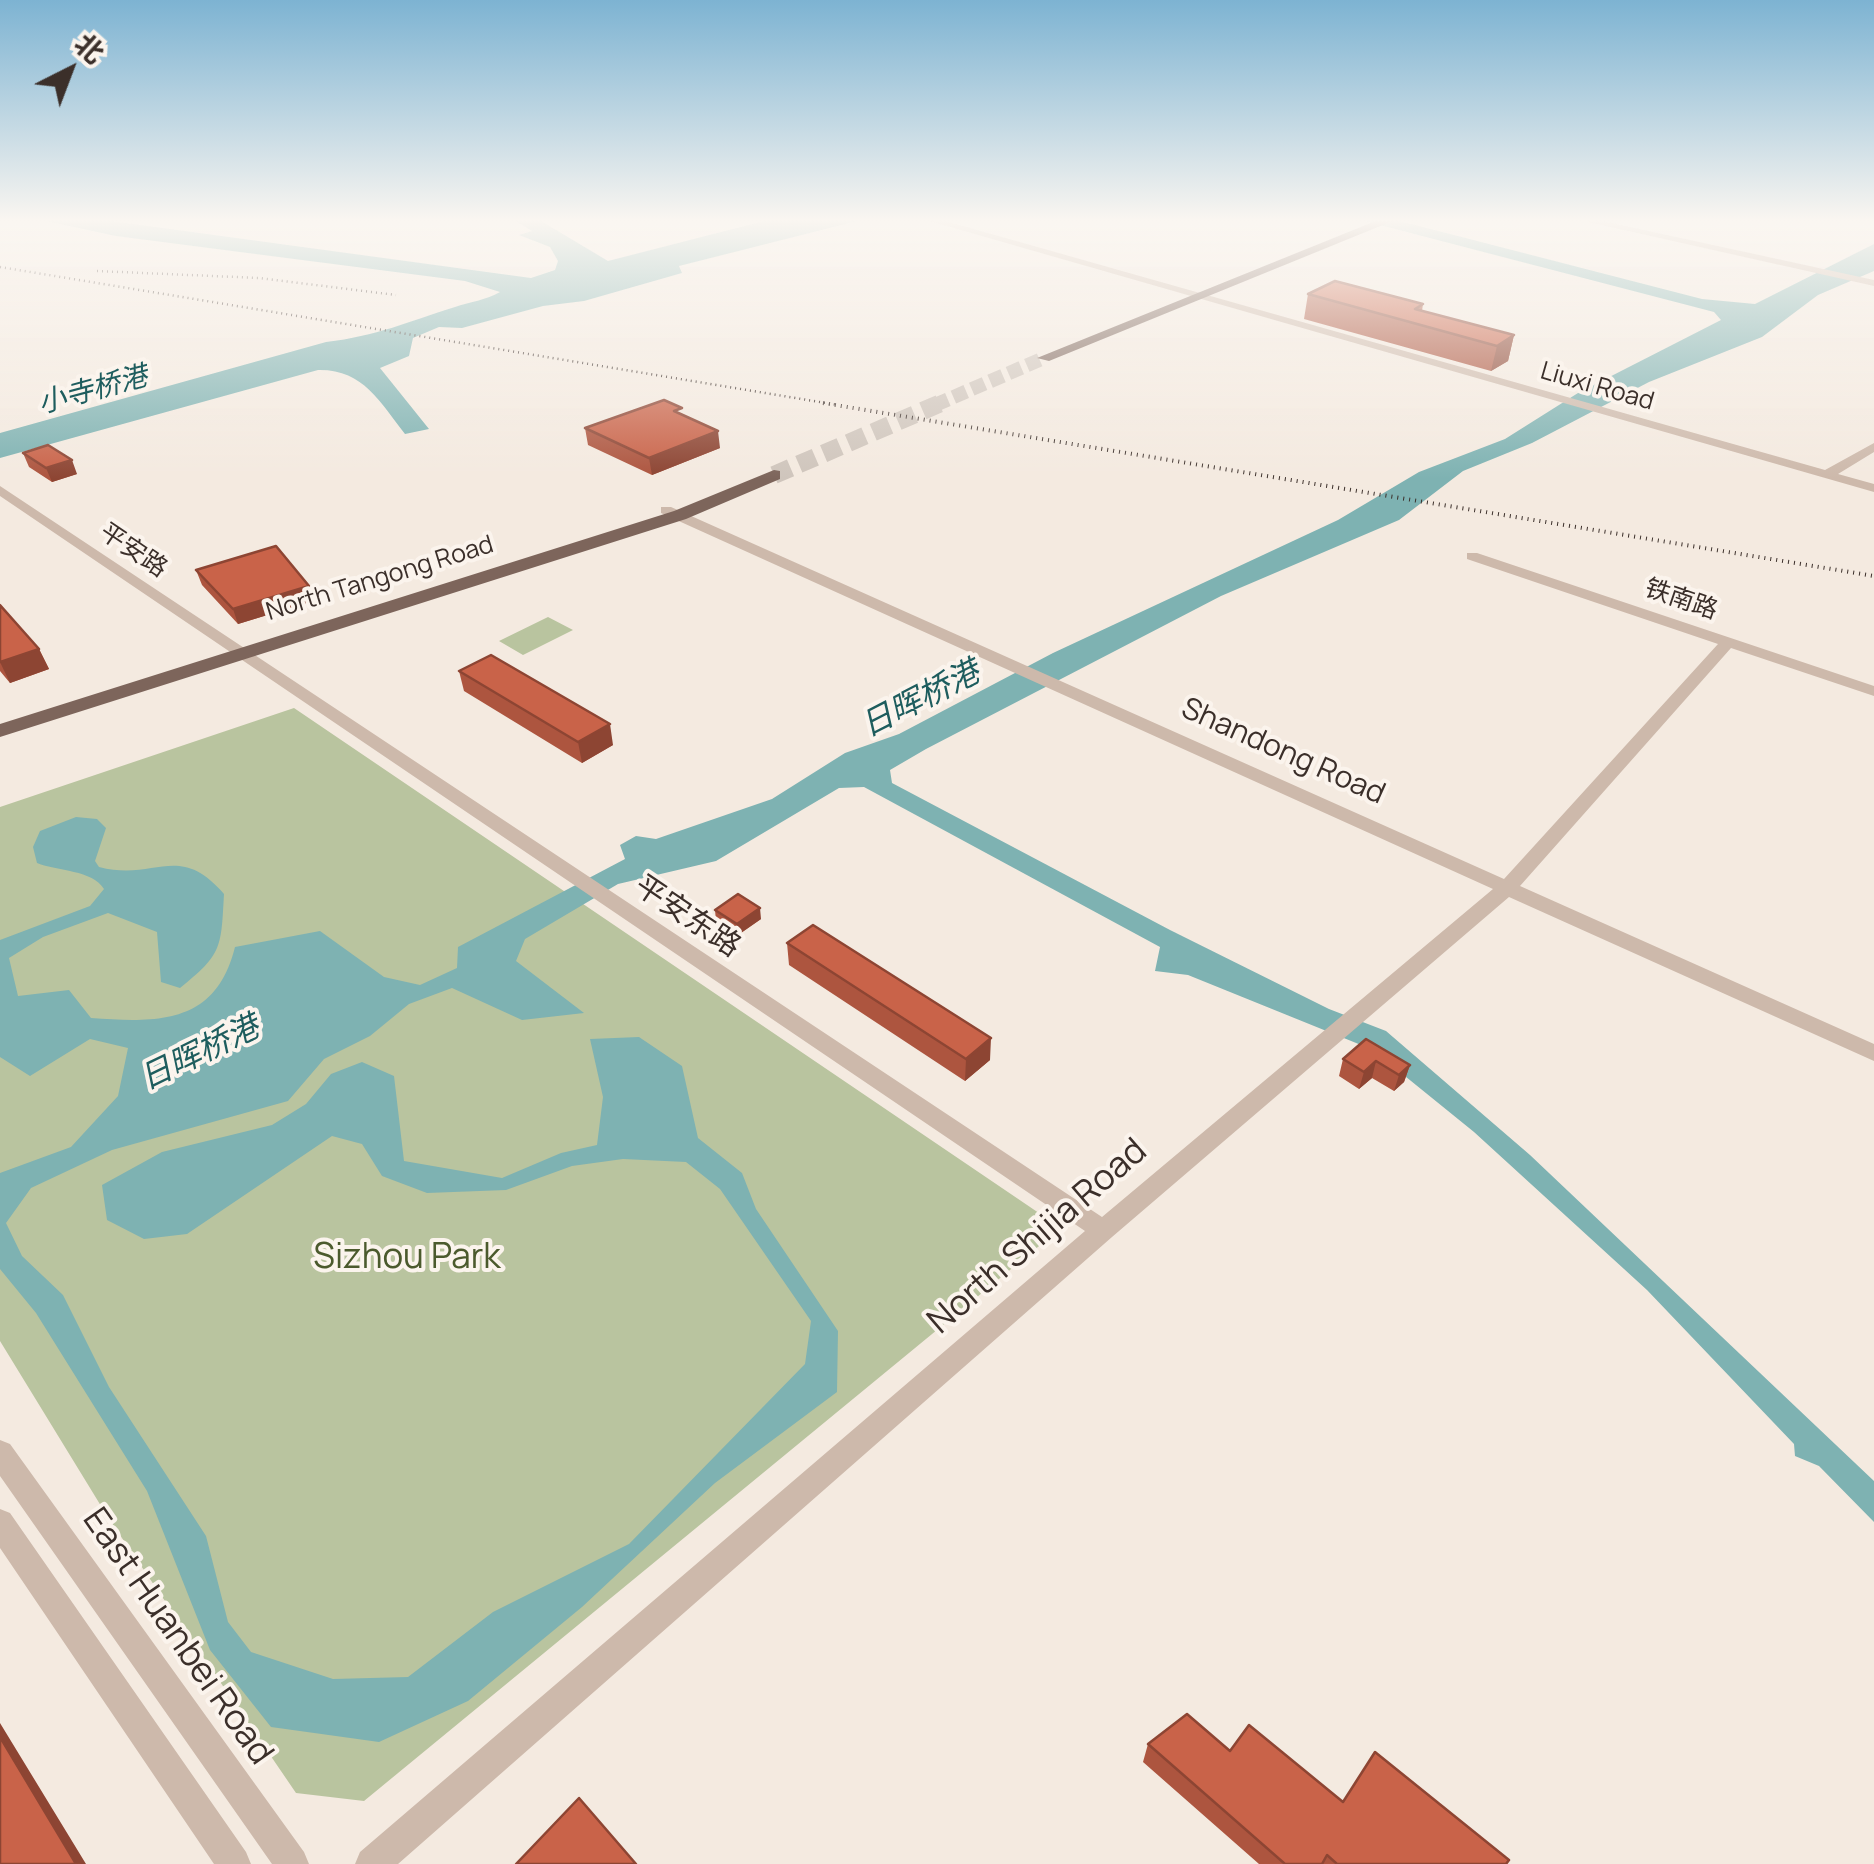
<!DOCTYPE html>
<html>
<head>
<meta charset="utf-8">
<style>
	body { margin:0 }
	#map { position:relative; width:1874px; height:1864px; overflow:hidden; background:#f4eae0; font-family:Manrope,"Noto Sans SC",sans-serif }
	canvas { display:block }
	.north { position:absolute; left:20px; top:20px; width:100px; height:100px; -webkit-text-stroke:8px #fbf4ed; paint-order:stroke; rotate:42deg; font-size:28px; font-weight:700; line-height:40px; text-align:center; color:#3b2f2a }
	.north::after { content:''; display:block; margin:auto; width:35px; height:45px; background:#3b2f2a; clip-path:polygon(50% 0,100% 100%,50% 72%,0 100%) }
</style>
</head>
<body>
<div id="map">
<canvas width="1874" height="1864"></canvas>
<div class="north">北</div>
</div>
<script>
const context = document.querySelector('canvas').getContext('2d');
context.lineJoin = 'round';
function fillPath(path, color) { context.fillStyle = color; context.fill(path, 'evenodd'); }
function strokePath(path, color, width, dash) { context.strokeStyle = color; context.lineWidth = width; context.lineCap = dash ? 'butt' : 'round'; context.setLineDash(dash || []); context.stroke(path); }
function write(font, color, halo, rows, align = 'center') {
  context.font = font + ' Manrope,"Noto Sans SC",sans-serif'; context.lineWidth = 8; context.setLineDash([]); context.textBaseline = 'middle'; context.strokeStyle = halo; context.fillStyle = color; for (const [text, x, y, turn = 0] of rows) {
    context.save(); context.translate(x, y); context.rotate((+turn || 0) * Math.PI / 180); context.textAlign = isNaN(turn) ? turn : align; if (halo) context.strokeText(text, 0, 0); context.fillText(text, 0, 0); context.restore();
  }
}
fillPath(new Path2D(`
	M 548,617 L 573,630 L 523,655 L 499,641 Z
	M 294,708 L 1061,1228 L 364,1801 L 296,1793 L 109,1519 L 0,1341 L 0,807 Z`), '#b9c49f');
fillPath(new Path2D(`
	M 32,218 L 120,218 L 111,221 L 531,278 L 555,270 L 558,261 L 550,247 L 519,235 L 532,231 L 511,218 L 536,218 L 608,261 L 764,221 L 869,218 L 679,266 L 682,273 L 584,301 L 543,306 L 462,328 L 439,327 L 413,338 L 409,356 L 380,368 L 429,429 L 405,434 C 380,402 363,369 318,370 L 0,458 L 0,433 L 326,342 C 377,336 407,322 455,307 C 472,301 484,301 500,292 L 465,281 L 116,236 Z
	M 1353,218 L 1388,218 L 1702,299 L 1755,304 L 1874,244 L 1874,271 L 1818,295 L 1762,337 L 1649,382 L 1532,443 L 1463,471 L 1399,520 L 1221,596 L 926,749 L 890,770 L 892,783 L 1170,930 L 1329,1009 L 1386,1031 L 1530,1155 L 1874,1481 L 1874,1522 L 1819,1466 L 1795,1456 L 1794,1444 L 1647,1290 L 1474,1132 L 1395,1068 L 1366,1047 L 1188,975 L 1155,971 L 1160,947 L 864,787 L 839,788 L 716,861 L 618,884 L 525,939 L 516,961 L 584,1013 L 522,1020 L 452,988 L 409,1004 L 370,1036 L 324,1059 L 288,1101 L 112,1150 L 31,1188 L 6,1223 L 22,1256 L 63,1295 L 109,1387 L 206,1536 L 228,1622 L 251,1652 L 333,1679 L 408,1677 L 493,1612 L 629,1544 L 805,1364 L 811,1321 L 720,1189 L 686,1162 L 623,1159 L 572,1166 L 506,1190 L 427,1193 L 382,1176 L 362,1144 L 332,1136 L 187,1234 L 144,1239 L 107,1220 L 102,1185 L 162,1152 L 272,1125 L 306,1104 L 331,1074 L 362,1062 L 394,1076 L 404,1161 L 502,1178 L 561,1153 L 597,1145 L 603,1097 L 590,1039 L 639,1037 L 682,1066 L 698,1138 L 742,1173 L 756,1209 L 838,1331 L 837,1392 L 715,1483 L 582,1607 L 468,1701 L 379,1742 L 271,1727 L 210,1650 L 147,1491 L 36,1313 L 0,1269 L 0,1173 L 71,1147 L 118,1096 L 128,1048 L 90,1039 L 30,1076 L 0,1057 L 0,940 L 90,906 L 104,889 C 93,870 57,871 37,863 L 33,847 L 40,831 L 76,817 L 97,819 L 106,828 L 95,861 L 99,867 C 156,882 178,841 224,894 C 221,947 223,954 180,988 L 161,982 L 157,932 L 108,913 L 43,937 L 9,958 L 18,996 L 69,990 L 91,1018 C 159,1023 216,1024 235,947 L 320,931 L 384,977 L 420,985 L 457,968 L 458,947 L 625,859 L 620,845 L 636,836 L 656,839 L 772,799 L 845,753 L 899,734 L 1053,653 L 1338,520 L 1419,472 L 1505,439 L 1578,393 L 1721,320 L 1714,312 Z`), '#7eb2b2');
strokePath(new Path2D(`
	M 935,405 L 1044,358`), '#cfc5bc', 14, [14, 6]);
strokePath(new Path2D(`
	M 774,475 L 941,403`), '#cfc5bc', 18, [18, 9]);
fillPath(new Path2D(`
	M 919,218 L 935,218 L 1825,470 L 1874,443 L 1874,452 L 1838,474 L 1874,484 L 1874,492 Z
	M 1570,218 L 1589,218 L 1874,280 L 1874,286 Z
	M 0,486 L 1102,1217 L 1493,889 L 661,513 L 661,507 L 671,507 L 1504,879 L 1718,644 L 1467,559 L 1467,553 L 1477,553 L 1874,686 L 1874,696 L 1731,648 L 1520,886 L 1874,1044 L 1874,1061 L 1509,897 L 1112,1237 L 398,1864 L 355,1864 L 360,1852 L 1085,1231 L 0,496 Z
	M 0,1440 L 10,1444 L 304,1852 L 309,1864 L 272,1864 L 0,1476 Z
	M 0,1509 L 10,1513 L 246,1852 L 251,1864 L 214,1864 L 0,1548 Z`), '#cdb9ab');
fillPath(new Path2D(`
	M 1383,218 L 1400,218 L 1049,361 L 1037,358 Z
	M 774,470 L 780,471 L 780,479 L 686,519 L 0,737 L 0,724 L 674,511 Z`), '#7d655b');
strokePath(new Path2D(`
	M 0,267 L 838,405
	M 97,271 L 259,278 L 396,295`), '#3b2f2a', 2.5, [1, 4]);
strokePath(new Path2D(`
	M 823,403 L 1874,576`), '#3b2f2a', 4, [1, 5]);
fillPath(new Path2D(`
	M 1308,294 L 1423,304 L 1422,311 L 1514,335 L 1508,361 L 1491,371 L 1304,319 Z
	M 683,416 L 720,448 L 652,475 L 588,445 L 585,428 Z
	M 23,453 L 77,474 L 52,482 L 29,467 Z
	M 196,570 L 309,586 L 313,601 L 238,624 L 202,585 Z
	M 0,605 L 39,649 L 49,669 L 10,683 L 0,671 Z
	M 459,671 L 613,745 L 582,763 L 464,691 Z
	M 715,910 L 761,919 L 738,935 L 716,921 Z
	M 787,943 L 990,1060 L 965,1081 L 789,965 Z
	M 1366,1039 L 1410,1065 L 1404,1082 L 1394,1091 L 1372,1078 L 1359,1089 L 1339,1076 L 1343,1059 Z
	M 1148,1744 L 1230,1751 L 1343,1802 L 1506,1864 L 1259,1864 L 1143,1762 Z`), '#ad553f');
fillPath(new Path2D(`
	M 1514,335 L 1508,361 L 1491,371 L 1497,346 Z
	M 718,431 L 720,448 L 652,475 L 649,458 Z
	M 72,460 L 77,474 L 52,482 L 46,468 Z
	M 309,586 L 313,601 L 238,624 L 233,609 Z
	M 39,649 L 49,669 L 10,683 L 0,662 Z
	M 610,724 L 613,745 L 582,763 L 578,742 Z
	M 760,908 L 761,919 L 738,935 L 737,924 Z
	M 991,1038 L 990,1060 L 965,1081 L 966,1059 Z
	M 1376,1061 L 1372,1078 L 1359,1089 L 1364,1072 Z
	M 1410,1065 L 1404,1082 L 1394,1091 L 1399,1075 Z
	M 0,1723 L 86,1864 L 76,1864 L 0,1737 Z`), '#8d4533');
const building = new Path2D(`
	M 1335,281 L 1423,304 L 1415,309 L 1514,335 L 1497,346 L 1308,294 Z
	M 664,400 L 682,408 L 674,411 L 718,431 L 649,458 L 585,428 Z
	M 48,445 L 72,460 L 46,468 L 23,453 Z
	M 276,546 L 309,586 L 233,609 L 196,570 Z
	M 0,605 L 39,649 L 0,662 Z
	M 491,655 L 610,724 L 578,742 L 459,671 Z
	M 738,894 L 760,908 L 737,924 L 715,910 Z
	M 813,925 L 991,1038 L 966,1059 L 787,943 Z
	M 1366,1039 L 1410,1065 L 1399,1075 L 1376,1061 L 1364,1072 L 1343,1059 Z
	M 1187,1714 L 1230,1751 L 1249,1725 L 1343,1802 L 1375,1752 L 1509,1860 L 1506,1864 L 1337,1864 L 1327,1855 L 1322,1864 L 1285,1864 L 1148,1744 Z
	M 0,1737 L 76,1864 L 0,1864 Z
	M 579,1798 L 636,1864 L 516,1864 Z`);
fillPath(building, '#c96349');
strokePath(building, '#8d4533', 2.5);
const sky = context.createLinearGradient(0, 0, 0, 479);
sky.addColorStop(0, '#7db3d2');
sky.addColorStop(0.46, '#faf6f1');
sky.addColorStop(1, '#faf6f100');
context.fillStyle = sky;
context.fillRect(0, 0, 1874, 479);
write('25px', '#3b2f2a', '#fbf4ed', [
	["Liuxi Road",1597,387,16],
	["平安路",133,551,34],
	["North Tangong Road",380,579,-17],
	["铁南路",1681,600,19]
]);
write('italic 28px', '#1e5d5e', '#fbf4ed', [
	["小寺桥港",93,391,-15]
]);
write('30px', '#3b2f2a', '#fbf4ed', [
	["Shandong Road",1283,752,24],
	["平安东路",687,917,34]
]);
write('italic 32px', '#1e5d5e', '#fbf4ed', [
	["日晖桥港",921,700,-27],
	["日晖桥港",200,1054,-26]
]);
write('35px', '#3b2f2a', '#fbf4ed', [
	["North Shijia Road",1038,1237,-41],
	["East Huanbei Road",177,1637,55]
]);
write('35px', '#4b5a2d', '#fbf4ed', [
	["Sizhou Park",407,1258]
]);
</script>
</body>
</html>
